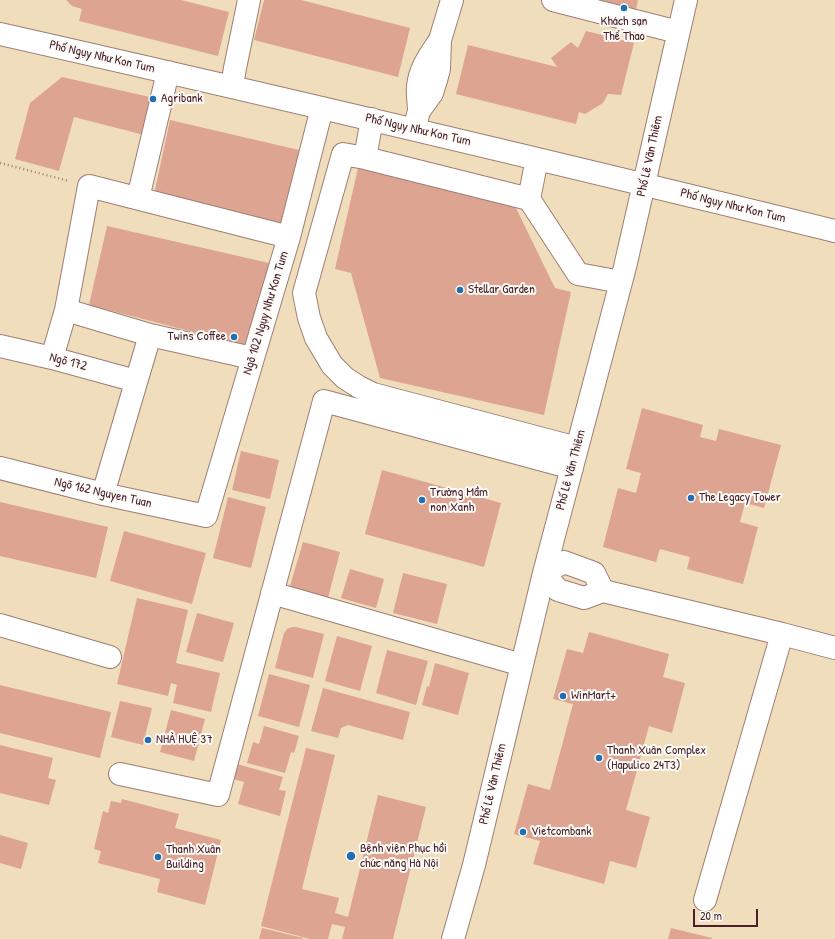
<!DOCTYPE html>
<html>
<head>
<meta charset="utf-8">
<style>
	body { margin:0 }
	#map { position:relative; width:835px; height:939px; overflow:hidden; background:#f0ddbc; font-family:"Patrick Hand",sans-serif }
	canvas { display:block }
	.scale { position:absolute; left:693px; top:909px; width:65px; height:18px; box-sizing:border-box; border:2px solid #4a1f2b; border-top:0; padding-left:5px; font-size:12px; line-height:14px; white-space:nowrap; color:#4a1f2b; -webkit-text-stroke:3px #fdfcf7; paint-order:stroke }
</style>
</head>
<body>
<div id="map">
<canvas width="835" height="939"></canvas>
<div class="scale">20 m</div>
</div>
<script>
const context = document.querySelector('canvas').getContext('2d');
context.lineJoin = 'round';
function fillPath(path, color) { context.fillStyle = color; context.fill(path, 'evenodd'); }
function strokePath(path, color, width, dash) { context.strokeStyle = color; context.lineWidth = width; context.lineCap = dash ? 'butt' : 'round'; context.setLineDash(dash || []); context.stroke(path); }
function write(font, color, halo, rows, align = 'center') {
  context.font = font + ' "Patrick Hand",sans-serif'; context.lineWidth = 4; context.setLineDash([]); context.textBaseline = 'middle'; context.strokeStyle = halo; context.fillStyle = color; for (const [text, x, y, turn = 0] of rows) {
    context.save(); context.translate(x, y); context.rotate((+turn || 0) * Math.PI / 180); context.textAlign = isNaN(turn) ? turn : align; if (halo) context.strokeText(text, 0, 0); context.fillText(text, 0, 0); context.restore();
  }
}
fillPath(new Path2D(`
	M 66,0 L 181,0 L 229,12 L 218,56 L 79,21 L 82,9 L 72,6 Z
	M 264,0 L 301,0 L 410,28 L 398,77 L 254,40 Z
	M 589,0 L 638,0 L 635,14 Z
	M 586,31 L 634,43 L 621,95 L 608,94 L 603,103 L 585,114 L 579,112 L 576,124 L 456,94 L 468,45 L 557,67 L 551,58 L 571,42 L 578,48 Z
	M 62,77 L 154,98 L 144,135 L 74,117 L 59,171 L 15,159 L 30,103 Z
	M 170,120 L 299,150 L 282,228 L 153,199 Z
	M 358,168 L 515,206 L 555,288 L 571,292 L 544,415 L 380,378 L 351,273 L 335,269 Z
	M 107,226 L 269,263 L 251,347 L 89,305 Z
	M 642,408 L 703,425 L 700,437 L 716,441 L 719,429 L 781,445 L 764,508 L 745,503 L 740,522 L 758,527 L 743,584 L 687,569 L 690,557 L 660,549 L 656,562 L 603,547 L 618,488 L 636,493 L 641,473 L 626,469 Z
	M 241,451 L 279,460 L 270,499 L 232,490 Z
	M 382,470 L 501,503 L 484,567 L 365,534 Z
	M 228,497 L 266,507 L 251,568 L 213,558 Z
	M 0,502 L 108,527 L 96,578 L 0,556 Z
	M 124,531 L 206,553 L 192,604 L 110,581 Z
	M 303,542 L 340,552 L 328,598 L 290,586 Z
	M 350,569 L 384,579 L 376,608 L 341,598 Z
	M 403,573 L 447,584 L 437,624 L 393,613 Z
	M 137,598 L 188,610 L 176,663 L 220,673 L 211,712 L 173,703 L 177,685 L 171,683 L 168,696 L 117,684 Z
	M 197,613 L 234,623 L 223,662 L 186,652 Z
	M 292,627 L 296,627 L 324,634 L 313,678 L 275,668 L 284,633 L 287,629 Z
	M 589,632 L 669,654 L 663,677 L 685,683 L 672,733 L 649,726 L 626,810 L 650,817 L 636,868 L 610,861 L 604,884 L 533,864 L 540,841 L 514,834 L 528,784 L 550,790 L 573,704 L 553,699 L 567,649 L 583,653 Z
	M 337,636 L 372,646 L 360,691 L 325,681 Z
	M 387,650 L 428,661 L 416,705 L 376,693 Z
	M 435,663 L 469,673 L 458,715 L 422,705 L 427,686 L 429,687 Z
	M 269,674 L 310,685 L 299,727 L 258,716 Z
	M 0,685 L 111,712 L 100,758 L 0,733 Z
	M 323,688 L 410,712 L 403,740 L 348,725 L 341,728 L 338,738 L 311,731 Z
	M 120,701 L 152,708 L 143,745 L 111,737 Z
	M 171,710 L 205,719 L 194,761 L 160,752 Z
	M 264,726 L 299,736 L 294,753 L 291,752 L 285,773 L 247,763 L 253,742 L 259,744 Z
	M 0,745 L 53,758 L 48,778 L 56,780 L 49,805 L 0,793 Z
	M 306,748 L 335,755 L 302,889 L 339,898 L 335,913 L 348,917 L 378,795 L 426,807 L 393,939 L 342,939 L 345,927 L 332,924 L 328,939 L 310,939 L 261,926 Z
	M 237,764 L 283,777 L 279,790 L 286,791 L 280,816 L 238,804 L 244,782 L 233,779 Z
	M 122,799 L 179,814 L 175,828 L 221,840 L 205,905 L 157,892 L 160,879 L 98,863 L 101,851 L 94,849 L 103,811 L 108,813 L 111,801 L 121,803 Z
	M 0,835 L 28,843 L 21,869 L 0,863 Z
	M 262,928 L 303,938 L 303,939 L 259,939 Z
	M 671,928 L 712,938 L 712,939 L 668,939 Z`), '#dda491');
const minor = new Path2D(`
	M 553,0 L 678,32
	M 0,34 C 279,97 557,163 835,231
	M 232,86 L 235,68 L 249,0
	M 419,111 C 419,103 417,94 418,86 C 420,68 430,55 440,40
	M 372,119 L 365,158 L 529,199 L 578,274 L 621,282
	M 414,129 L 419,111 L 432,93 L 436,80 L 439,69 L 440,40 L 452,0
	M 365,158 L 343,154 L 304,293 L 309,318 L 316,338 L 332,365 L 345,378 L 359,387 L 373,394 L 577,448
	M 138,198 L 168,72
	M 529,199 L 537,159
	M 66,310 L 150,335 L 252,358
	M 0,346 L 52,358 L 136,381
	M 52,358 L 66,310 L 89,186 L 289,237
	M 0,468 L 103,494 L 206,516 L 289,237 L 322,108
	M 103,494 L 150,335
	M 603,591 L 594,573 L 564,562 L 544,573 L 558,590 L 584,598 L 603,591 L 782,634 L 835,648
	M 272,593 L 522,665
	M 0,625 L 110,657
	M 120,774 L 218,795 L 324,401 L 572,468
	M 705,900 L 782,634
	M 453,939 L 474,865 L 544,573 L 625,267 L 686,0`);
strokePath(minor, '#9d7e74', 24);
strokePath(new Path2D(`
	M 0,163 L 69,181`), '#9d7e74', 2.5, [1, 3]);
strokePath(minor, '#fff', 22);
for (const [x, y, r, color] of [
	[624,8,4,"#1f6fb2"],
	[153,99,4,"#1f6fb2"],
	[460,290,4,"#1f6fb2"],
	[234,337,4,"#1f6fb2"],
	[691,498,4,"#1f6fb2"],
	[422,500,4,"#1f6fb2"],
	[563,696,4,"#1f6fb2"],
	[148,740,4,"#1f6fb2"],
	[599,758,4,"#1f6fb2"],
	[523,832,4,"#1f6fb2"],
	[351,856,5,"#1f6fb2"],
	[158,857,4,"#1f6fb2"]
]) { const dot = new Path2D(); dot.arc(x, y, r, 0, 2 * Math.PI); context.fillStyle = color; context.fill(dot); strokePath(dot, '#fdfcf7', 1.5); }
write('13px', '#4a1f2b', '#fdfcf7', [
	["Khách sạn",624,22,"center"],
	["Thể Thao",624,37,"center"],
	["Agribank",161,99],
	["Stellar Garden",468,290],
	["Twins Coffee",226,337,"right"],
	["Trường Mầm",430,493],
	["non Xanh",430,508],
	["The Legacy Tower",699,498],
	["WinMart+",571,696],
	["NHÀ HUỆ 37",156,740],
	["Thanh Xuân Complex",607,751],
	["(Hapulico 24T3)",607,766],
	["Vietcombank",531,832],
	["Bệnh viện Phục hồi",360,849],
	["chức năng Hà Nội",360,864],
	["Thanh Xuân",166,850],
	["Building",166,865]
], 'left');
write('13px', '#4a1f2b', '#fdfcf7', [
	["Phố Ngụy Như Kon Tum",102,57,13],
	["Phố Ngụy Như Kon Tum",418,130,13],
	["Phố Lê Văn Thiêm",650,156,-78],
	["Phố Ngụy Như Kon Tum",733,206,14],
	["Ngõ 102 Ngụy Như Kon Tum",266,313,-73],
	["Ngõ 172",68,362,15],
	["Phố Lê Văn Thiêm",571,470,-75],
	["Ngõ 162 Nguyen Tuan",103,493,13],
	["Phố Lê Văn Thiêm",493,784,-77]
]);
</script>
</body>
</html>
